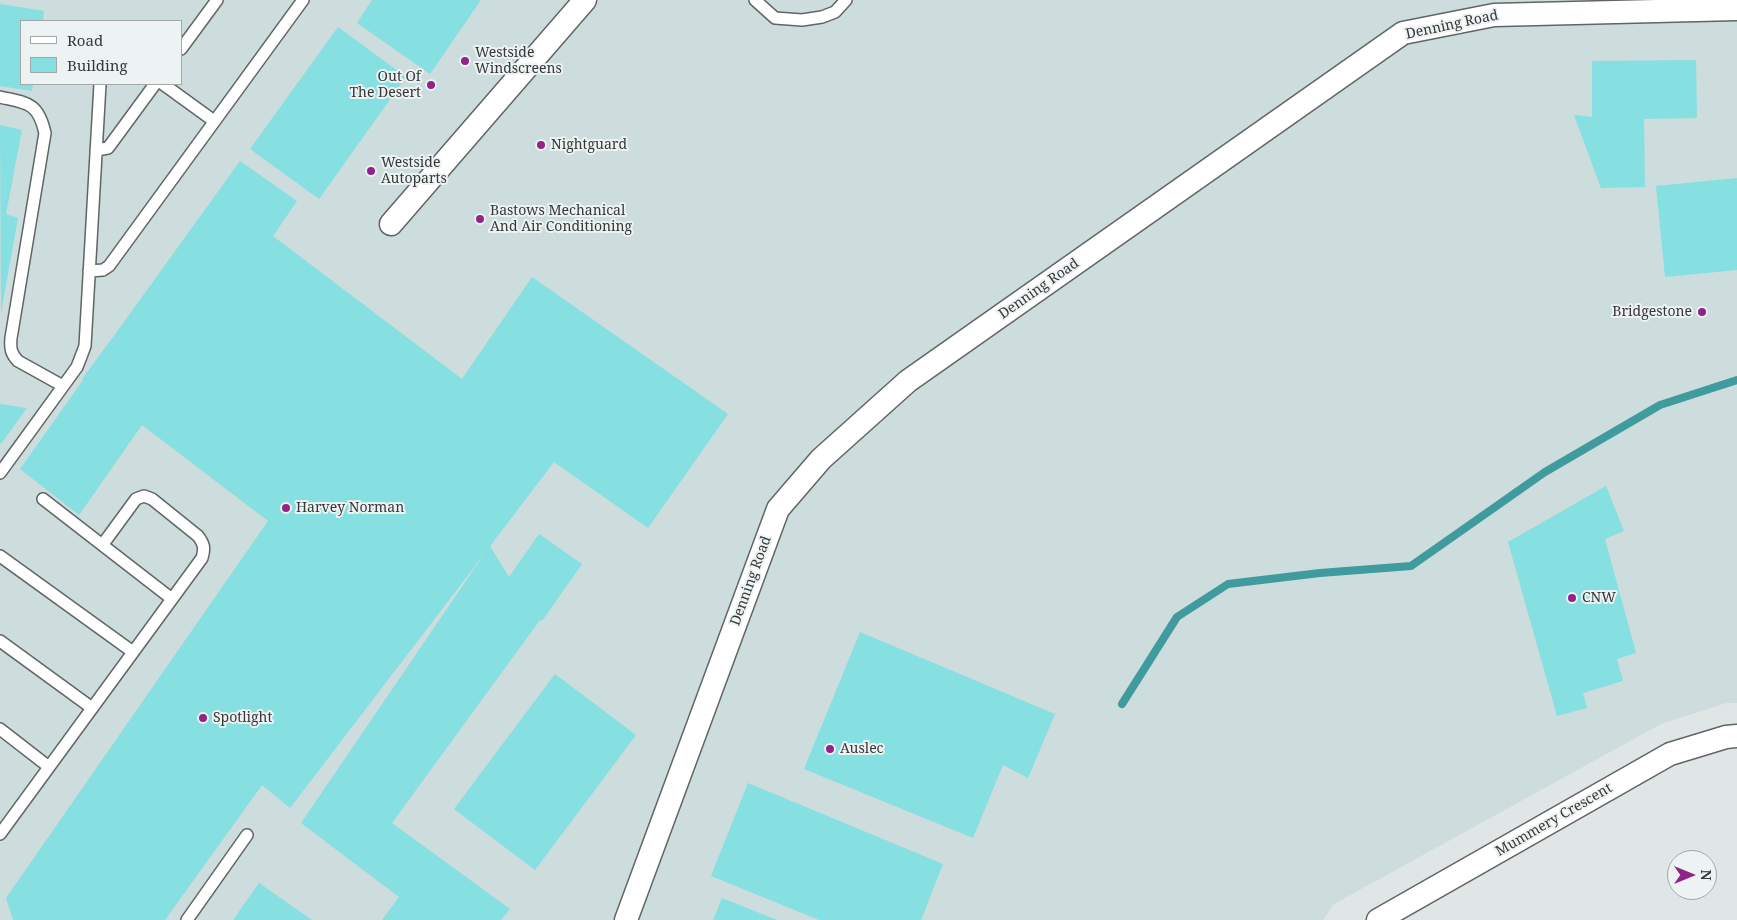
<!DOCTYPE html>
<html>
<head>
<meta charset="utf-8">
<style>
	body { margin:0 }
	#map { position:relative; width:1737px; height:920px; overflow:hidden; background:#e0e5e5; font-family:"Noto Serif",serif }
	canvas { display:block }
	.legend { position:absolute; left:20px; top:20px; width:162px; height:65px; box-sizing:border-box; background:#edf2f2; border:1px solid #a4a8a8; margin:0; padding:6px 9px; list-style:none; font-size:15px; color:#363838 }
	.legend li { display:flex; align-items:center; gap:10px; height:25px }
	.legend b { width:25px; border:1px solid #a4a8a8 }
	.north { position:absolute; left:1667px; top:850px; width:50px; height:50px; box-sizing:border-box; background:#edf2f2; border:1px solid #a4a8a8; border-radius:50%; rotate:90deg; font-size:14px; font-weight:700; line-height:20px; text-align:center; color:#363838 }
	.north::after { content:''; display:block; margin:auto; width:18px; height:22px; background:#902488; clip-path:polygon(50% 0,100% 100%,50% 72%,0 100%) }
</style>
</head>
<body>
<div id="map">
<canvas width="1737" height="920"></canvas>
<ul class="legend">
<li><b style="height:6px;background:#fff"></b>Road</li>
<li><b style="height:14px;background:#86dfe1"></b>Building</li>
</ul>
<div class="north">N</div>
</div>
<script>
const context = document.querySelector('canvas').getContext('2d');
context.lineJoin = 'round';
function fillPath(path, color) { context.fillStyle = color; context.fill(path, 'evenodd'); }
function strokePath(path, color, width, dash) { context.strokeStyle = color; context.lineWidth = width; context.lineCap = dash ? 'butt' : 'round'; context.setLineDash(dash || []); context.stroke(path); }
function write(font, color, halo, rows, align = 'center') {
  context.font = font + ' "Noto Serif",serif'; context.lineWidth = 4; context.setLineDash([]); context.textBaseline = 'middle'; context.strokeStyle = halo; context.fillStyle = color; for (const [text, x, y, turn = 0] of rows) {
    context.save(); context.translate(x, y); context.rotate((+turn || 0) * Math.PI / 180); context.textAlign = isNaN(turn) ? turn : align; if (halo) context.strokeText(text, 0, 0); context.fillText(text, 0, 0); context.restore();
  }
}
fillPath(new Path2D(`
	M 0,0 L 1737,0 L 1737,703 L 1726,703 L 1661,724 L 1334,904 L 1323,920 L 0,920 ZM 21,21 L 181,21 L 181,84 L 21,84 Z`), '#cddcdc');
strokePath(new Path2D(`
	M 1122,704 L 1177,617 L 1228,584 L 1320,573 L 1411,566 L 1545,472 L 1660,405 L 1737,380`), '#3f9b9d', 8);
fillPath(new Path2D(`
	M 372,0 L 481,0 L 430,74 L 357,23 Z
	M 0,4 L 44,11 L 43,21 L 21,21 L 21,84 L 33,84 L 32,91 L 0,86 Z
	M 338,27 L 406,77 L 319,199 L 250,149 Z
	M 1696,60 L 1697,118 L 1644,119 L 1645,187 L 1601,188 L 1574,115 L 1592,117 L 1592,61 Z
	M 0,125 L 22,130 L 6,214 L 18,218 L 1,313 Z
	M 240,161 L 297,201 L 273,236 L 462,379 L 532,277 L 728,414 L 648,528 L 554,462 L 490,546 L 509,577 L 539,534 L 582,564 L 542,621 L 540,620 L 392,823 L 510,909 L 501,920 L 382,920 L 399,897 L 301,823 L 485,553 L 290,808 L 262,785 L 165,920 L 13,920 L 6,898 L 268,521 L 142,425 L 79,515 L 20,469 L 83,380 L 82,379 L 116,333 Z
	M 1737,178 L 1737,270 L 1665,277 L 1656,186 Z
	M 0,404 L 27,408 L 0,445 Z
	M 1606,486 L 1624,531 L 1605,539 L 1636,653 L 1617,659 L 1623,681 L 1583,693 L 1587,708 L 1557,716 L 1508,542 Z
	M 860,632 L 1055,714 L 1028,778 L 1003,765 L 973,838 L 804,769 Z
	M 555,674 L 636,735 L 535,870 L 454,809 Z
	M 748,783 L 943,864 L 921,920 L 819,920 L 711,876 Z
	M 259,883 L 312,920 L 233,920 Z
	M 722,898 L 777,920 L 713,920 Z`), '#86dfe1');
const lane = new Path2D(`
	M 755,0 L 775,18 L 802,20 L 822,17 L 835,12 L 846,0
	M 181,49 L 217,0
	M 163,84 L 214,121
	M 0,97 C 27,103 38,102 45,133 L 11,338 C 10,348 11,354 18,361 L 63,386
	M 96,150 L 108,148 L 155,84
	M 89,271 L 103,270 L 109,266 L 303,0
	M 0,473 L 77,367 L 85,346 L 100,84
	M 43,499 L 172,599
	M 0,556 L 133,652
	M 0,641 L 92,708
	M 0,729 L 49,767
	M 0,834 L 202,558 C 205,548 204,544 198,536 L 152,499 L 144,496 L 136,499 L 103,544
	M 187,920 L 247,835`);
const street = new Path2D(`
	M 391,224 L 585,0
	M 626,920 L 778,509 L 821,459 L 908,381 L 1403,33 L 1494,15 L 1737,9
	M 1378,920 L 1670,754 L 1726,737 L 1737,736`);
strokePath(lane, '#616565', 14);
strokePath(street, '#616565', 25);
strokePath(lane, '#fff', 11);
strokePath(street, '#fff', 22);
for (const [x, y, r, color] of [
	[465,61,5,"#902488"],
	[431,85,5,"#902488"],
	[541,145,5,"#902488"],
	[371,171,5,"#902488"],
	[480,219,5,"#902488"],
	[1702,312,5,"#902488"],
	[286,508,5,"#902488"],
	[1572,598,5,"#902488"],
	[203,718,5,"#902488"],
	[830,749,5,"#902488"]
]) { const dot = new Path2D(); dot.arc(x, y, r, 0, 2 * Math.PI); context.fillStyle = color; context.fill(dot); strokePath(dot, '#edf2f2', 2); }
write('14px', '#363838', '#edf2f2', [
	["Denning Road",1452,25,-12],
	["Denning Road",1039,289,-35],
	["Denning Road",751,581,-70],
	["Mummery Crescent",1554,820,-30]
]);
write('14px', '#363838', '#edf2f2', [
	["Westside",475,53],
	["Windscreens",475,69],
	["Out Of",421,77,"right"],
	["The Desert",421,93,"right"],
	["Nightguard",551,145],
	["Westside",381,163],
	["Autoparts",381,179],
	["Bastows Mechanical",490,211],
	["And Air Conditioning",490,227],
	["Bridgestone",1692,312,"right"],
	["Harvey Norman",296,508],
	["CNW",1582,598],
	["Spotlight",213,718],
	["Auslec",840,749]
], 'left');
</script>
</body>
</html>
